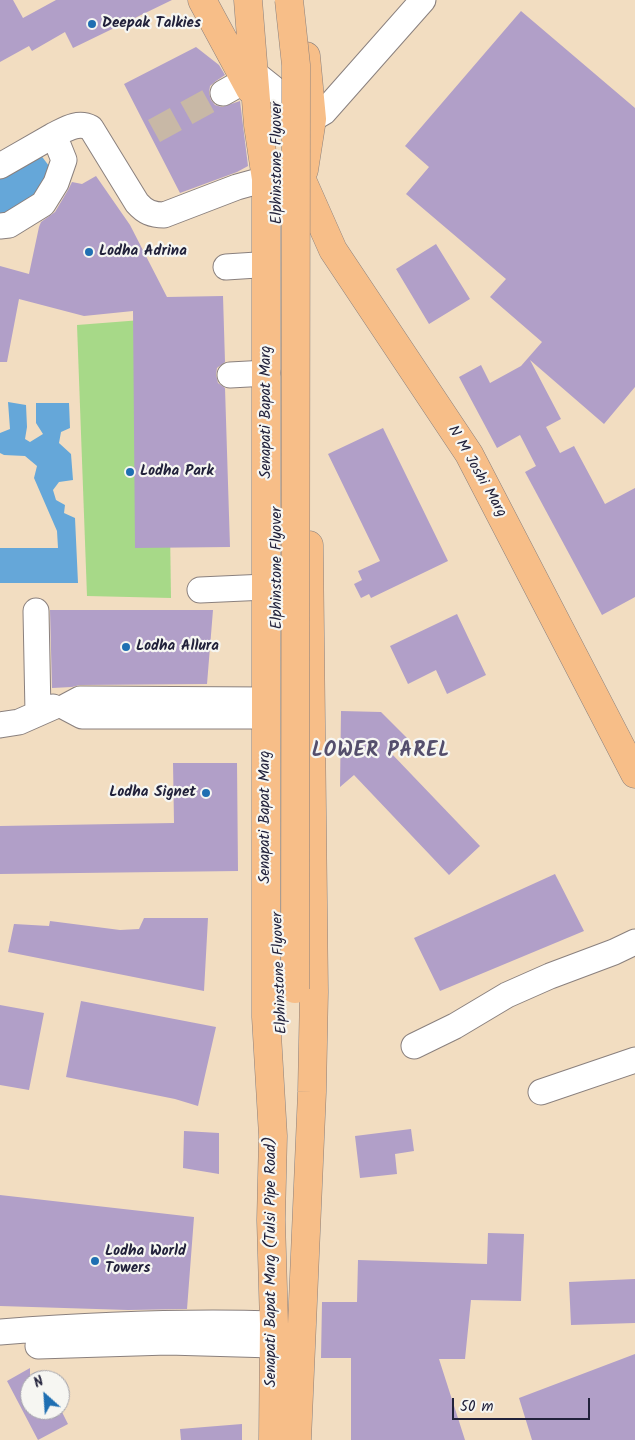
<!DOCTYPE html>
<html>
<head>
<meta charset="utf-8">
<style>
	body { margin:0 }
	#map { position:relative; width:635px; height:1440px; overflow:hidden; background:#f2ddc1; font-family:Kalam,sans-serif }
	canvas { display:block }
	.north { position:absolute; left:20px; top:1370px; width:50px; height:50px; box-sizing:border-box; background:#f6f6f2; border:1px solid #a1a1a9; border-radius:50%; rotate:334deg; font-size:14px; font-weight:700; line-height:20px; text-align:center; color:#22223b }
	.north::after { content:''; display:block; margin:auto; width:18px; height:22px; background:#1f6fb2; clip-path:polygon(50% 0,100% 100%,50% 72%,0 100%) }
	.scale { position:absolute; left:452px; top:1398px; width:138px; height:22px; box-sizing:border-box; border:2px solid #22223b; border-top:0; padding-left:6px; font-size:15px; line-height:18px; white-space:nowrap; color:#22223b; -webkit-text-stroke:4px #f6f6f2; paint-order:stroke }
</style>
</head>
<body>
<div id="map">
<canvas width="635" height="1440"></canvas>
<div class="north">N</div>
<div class="scale">50 m</div>
</div>
<script>
const context = document.querySelector('canvas').getContext('2d');
context.lineJoin = 'round';
function fillPath(path, color) { context.fillStyle = color; context.fill(path, 'evenodd'); }
function strokePath(path, color, width, dash) { context.strokeStyle = color; context.lineWidth = width; context.lineCap = dash ? 'butt' : 'round'; context.setLineDash(dash || []); context.stroke(path); }
function write(font, color, halo, rows, align = 'center') {
  context.font = font + ' Kalam,sans-serif'; context.lineWidth = 4.5; context.setLineDash([]); context.textBaseline = 'middle'; context.strokeStyle = halo; context.fillStyle = color; for (const [text, x, y, turn = 0] of rows) {
    context.save(); context.translate(x, y); context.rotate((+turn || 0) * Math.PI / 180); context.textAlign = isNaN(turn) ? turn : align; if (halo) context.strokeText(text, 0, 0); context.fillText(text, 0, 0); context.restore();
  }
}
fillPath(new Path2D(`
	M 167,318 L 171,598 L 87,596 L 77,325 Z`), '#a7d988');
fillPath(new Path2D(`
	M 40,154 L 52,170 L 31,203 L 0,216 L 0,179 Z
	M 8,402 L 26,405 L 27,427 L 25,439 L 30,442 L 43,434 L 36,423 L 36,403 L 69,403 L 70,428 L 61,432 L 59,443 L 71,454 L 73,480 L 59,482 L 53,490 L 56,500 L 65,505 L 64,513 L 75,518 L 78,583 L 0,583 L 0,548 L 58,548 L 57,531 L 34,478 L 37,466 L 25,456 L 4,455 L 0,453 L 0,433 L 10,429 Z`), '#65a7d9');
fillPath(new Path2D(`
	M 0,0 L 13,0 L 23,18 L 56,0 L 172,0 L 73,48 L 65,32 L 32,51 L 29,46 L 0,62 Z
	M 521,11 L 635,108 L 635,387 L 604,424 L 530,360 L 561,419 L 546,427 L 560,453 L 574,446 L 605,504 L 635,488 L 635,597 L 602,615 L 525,472 L 536,466 L 520,435 L 497,448 L 459,377 L 481,365 L 490,383 L 521,366 L 542,342 L 490,297 L 506,279 L 406,194 L 429,167 L 405,146 Z
	M 196,47 L 219,65 L 225,75 L 216,81 L 210,86 L 209,93 L 211,100 L 215,105 L 222,107 L 240,101 L 248,166 L 237,172 L 180,193 L 124,84 Z
	M 96,176 L 130,225 L 167,297 L 223,296 L 225,362 L 217,368 L 216,375 L 218,383 L 225,388 L 230,547 L 135,548 L 133,311 L 84,316 L 19,299 L 7,362 L 0,362 L 0,266 L 29,274 L 39,227 L 41,222 L 55,212 L 68,190 L 72,182 L 82,184 Z
	M 436,244 L 470,299 L 429,324 L 396,269 Z
	M 383,428 L 448,561 L 371,598 L 369,594 L 361,598 L 354,584 L 362,580 L 358,571 L 380,561 L 328,454 Z
	M 50,610 L 213,610 L 207,684 L 80,685 L 72,687 L 52,688 Z
	M 457,614 L 486,675 L 447,694 L 436,670 L 408,684 L 390,646 Z
	M 341,711 L 381,712 L 410,741 L 390,752 L 480,846 L 449,875 L 354,775 L 340,787 Z
	M 173,763 L 237,763 L 238,871 L 0,874 L 0,826 L 174,823 Z
	M 555,874 L 584,931 L 440,991 L 414,938 Z
	M 144,918 L 208,918 L 204,991 L 8,952 L 14,924 L 49,926 L 50,921 L 120,930 L 139,929 Z
	M 81,1001 L 216,1027 L 198,1106 L 175,1099 L 66,1077 Z
	M 0,1005 L 44,1013 L 29,1090 L 0,1085 Z
	M 411,1129 L 414,1151 L 395,1154 L 397,1174 L 360,1178 L 355,1136 Z
	M 184,1131 L 219,1133 L 219,1174 L 183,1168 Z
	M 0,1195 L 194,1217 L 187,1309 L 128,1310 L 0,1306 Z
	M 488,1233 L 524,1234 L 521,1301 L 471,1300 L 465,1359 L 439,1359 L 465,1440 L 351,1440 L 351,1358 L 321,1358 L 322,1302 L 357,1302 L 358,1260 L 487,1264 Z
	M 635,1279 L 635,1323 L 571,1325 L 569,1282 Z
	M 635,1354 L 635,1440 L 532,1440 L 519,1398 Z
	M 30,1368 L 30,1410 L 61,1410 L 68,1424 L 38,1440 L 7,1381 Z
	M 242,1424 L 242,1440 L 181,1440 L 180,1429 Z`), '#b19fc8');
strokePath(new Path2D(`
	M 154,131 L 223,93`), '#c8b8a6', 25, [25, 12]);
const minor = new Path2D(`
	M 253,72 L 312,119 L 324,112 L 423,0
	M 223,93 L 246,80
	M 54,135 C 66,129 78,121 91,128 L 137,203 C 145,212 152,215 164,215 L 237,187 L 266,179 L 302,180
	M 0,166 L 54,135 L 64,160 L 56,183 L 43,204 L 9,225 L 0,226
	M 226,267 L 257,265 L 266,262
	M 230,375 L 267,373
	M 200,590 L 266,587
	M 36,611 L 38,713
	M 266,716 L 82,716 L 65,707 L 80,699 L 266,700
	M 0,725 L 19,722 L 53,707
	M 414,1046 L 455,1026 L 507,995 L 550,976 L 614,952 L 635,942
	M 541,1092 L 635,1060
	M 0,1332 C 91,1325 182,1321 274,1324
	M 38,1346 L 168,1342 L 273,1345`);
const major = new Path2D(`
	M 202,0 L 250,89
	M 248,0 L 258,125 L 266,179 L 266,1017 L 273,1136 L 271,1220 L 274,1324 L 273,1440
	M 293,163 L 302,180 L 333,250 L 469,454 L 635,774
	M 304,170 L 312,119 L 306,56
	M 297,1440 L 312,1092 L 314,992 L 309,545`);
strokePath(minor, '#8a807e', 27);
strokePath(major, '#8a807e', 29);
strokePath(minor, '#fff', 25);
strokePath(major, '#f7be88', 28);
const majorBridge = new Path2D(`
	M 289,0 L 296,65 L 295,989`);
strokePath(majorBridge, '#8a807e', 29, []);
strokePath(majorBridge, '#f7be88', 28);
for (const [x, y, r, color] of [
	[92,24,5,"#1f6fb2"],
	[89,252,5,"#1f6fb2"],
	[130,472,5,"#1f6fb2"],
	[126,647,5,"#1f6fb2"],
	[206,793,5,"#1f6fb2"],
	[95,1261,5,"#1f6fb2"]
]) { const dot = new Path2D(); dot.arc(x, y, r, 0, 2 * Math.PI); context.fillStyle = color; context.fill(dot); strokePath(dot, '#f6f6f2', 2); }
write('bold 15px', '#22223b', '#f6f6f2', [
	["Deepak Talkies",102,24],
	["Lodha Adrina",99,252],
	["Lodha Park",140,472],
	["Lodha Allura",136,647],
	["Lodha Signet",196,793,"right"],
	["Lodha World",105,1252],
	["Towers",105,1269]
], 'left');
write('15px', '#22223b', '#f6f6f2', [
	["Elphinstone Flyover",278,163,-90],
	["Senapati Bapat Marg",267,412,-90],
	["N M Joshi Marg",476,472,60],
	["Elphinstone Flyover",278,568,-90],
	["Senapati Bapat Marg",266,817,-90],
	["Elphinstone Flyover",281,973,-92],
	["Senapati Bapat Marg (Tulsi Pipe Road)",272,1262,-90]
]);
context.letterSpacing = '1px';
write('bold 20px', '#544e6c', '#f6f6f2', [
	["LOWER PAREL",381,753]
]);
context.letterSpacing = '0px';
</script>
</body>
</html>
